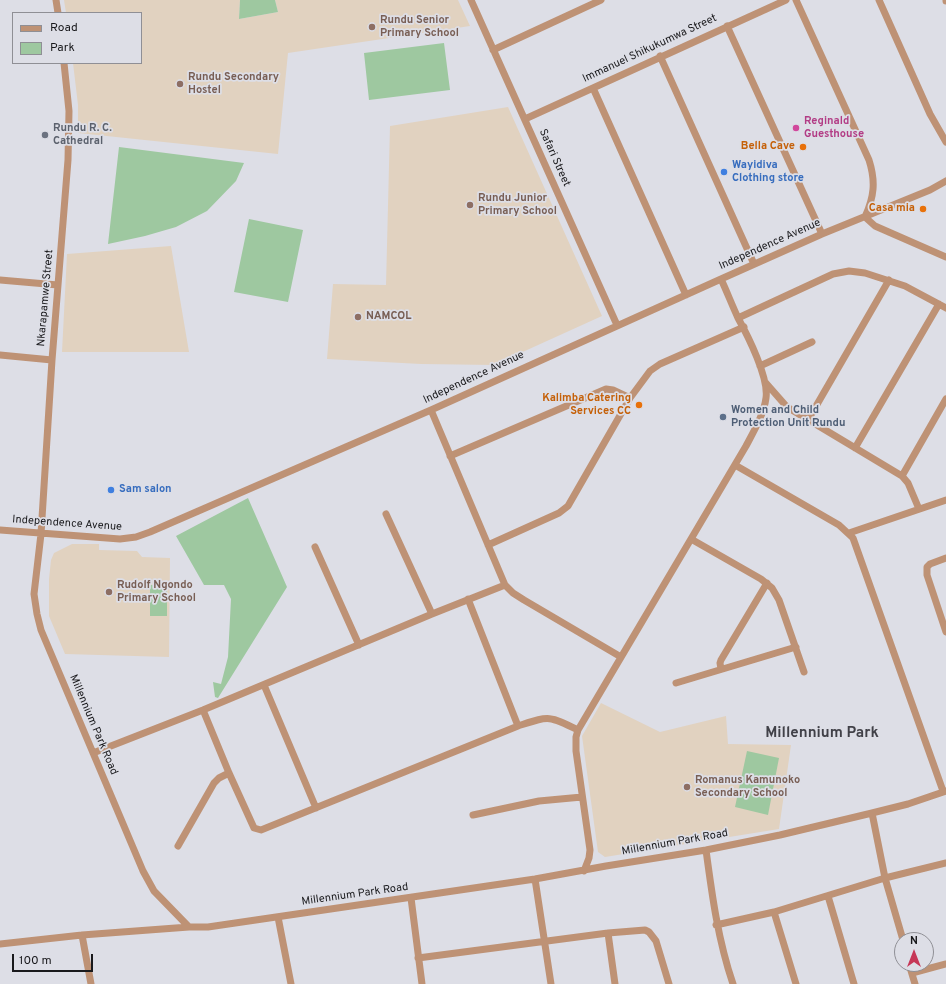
<!DOCTYPE html>
<html>
<head>
<meta charset="utf-8">
<style>
	body { margin:0 }
	#map { position:relative; width:946px; height:984px; overflow:hidden; background:#dddee6; font-family:Overpass,sans-serif }
	canvas { display:block }
	.legend { position:absolute; left:12px; top:12px; width:130px; height:52px; box-sizing:border-box; background:#dddee6; border:1px solid #8f8f95; margin:0; padding:5px 7px; list-style:none; font-size:12px; color:#19191c }
	.legend li { display:flex; align-items:center; gap:8px; height:20px }
	.legend b { width:20px; border:1px solid #8f8f95 }
	.north { position:absolute; left:894px; top:932px; width:40px; height:40px; box-sizing:border-box; background:#dddee6; border:1px solid #8f8f95; border-radius:50%; rotate:0deg; font-size:11px; font-weight:700; line-height:16px; text-align:center; color:#19191c }
	.north::after { content:''; display:block; margin:auto; width:14px; height:18px; background:#c63757; clip-path:polygon(50% 0,100% 100%,50% 72%,0 100%) }
	.scale { position:absolute; left:12px; top:954px; width:81px; height:18px; box-sizing:border-box; border:2px solid #19191c; border-top:0; padding-left:5px; font-size:12px; line-height:14px; white-space:nowrap; color:#19191c; -webkit-text-stroke:3px #dddee6; paint-order:stroke }
</style>
</head>
<body>
<div id="map">
<canvas width="946" height="984"></canvas>
<ul class="legend">
<li><b style="height:5px;background:#be9275"></b>Road</li>
<li><b style="height:11px;background:#9ec8a0"></b>Park</li>
</ul>
<div class="north">N</div>
<div class="scale">100 m</div>
</div>
<script>
const context = document.querySelector('canvas').getContext('2d');
context.lineJoin = 'round';
function fillPath(path, color) { context.fillStyle = color; context.fill(path, 'evenodd'); }
function strokePath(path, color, width, dash) { context.strokeStyle = color; context.lineWidth = width; context.lineCap = dash ? 'butt' : 'round'; context.setLineDash(dash || []); context.stroke(path); }
function write(font, color, halo, rows, align = 'center') {
  context.font = font + ' Overpass,sans-serif'; context.lineWidth = 3.5; context.setLineDash([]); context.textBaseline = 'middle'; context.strokeStyle = halo; context.fillStyle = color; for (const [text, x, y, turn = 0] of rows) {
    context.save(); context.translate(x, y); context.rotate((+turn || 0) * Math.PI / 180); context.textAlign = isNaN(turn) ? turn : align; if (halo) context.strokeText(text, 0, 0); context.fillText(text, 0, 0); context.restore();
  }
}
fillPath(new Path2D(`
	M 64,0 L 240,0 L 239,19 L 278,12 L 275,0 L 458,0 L 470,26 L 288,53 L 278,154 L 78,133 L 78,105 L 73,63 L 141,63 L 141,13 L 66,13 Z
	M 508,107 L 602,316 L 494,365 L 421,364 L 327,359 L 333,284 L 386,285 L 390,126 Z
	M 171,246 L 189,352 L 62,352 L 67,254 Z
	M 72,544 L 99,544 L 99,550 L 137,551 L 142,557 L 170,558 L 169,657 L 65,654 L 49,616 L 49,579 L 51,560 L 54,553 Z
	M 601,703 L 660,732 L 726,716 L 728,744 L 791,745 L 779,829 L 605,857 L 598,852 L 582,736 Z`), '#e1d2c0');
fillPath(new Path2D(`
	M 240,0 L 275,0 L 278,12 L 239,19 Z
	M 444,43 L 450,90 L 369,100 L 364,53 Z
	M 119,147 L 244,163 L 236,181 L 207,211 L 176,227 L 145,236 L 108,244 Z
	M 249,219 L 303,230 L 288,302 L 234,292 Z
	M 248,498 L 287,587 L 218,698 L 215,697 L 213,682 L 221,684 L 228,657 L 231,599 L 224,585 L 204,585 L 176,536 Z
	M 150,585 L 167,585 L 167,616 L 150,616 Z
	M 747,751 L 779,758 L 768,815 L 735,807 Z`), '#9ec8a0');
strokePath(new Path2D(`
	M 56,0 L 58,13
	M 471,0 L 617,325
	M 796,0 L 869,160 C 876,182 874,197 865,217 L 875,226 L 946,257
	M 879,0 L 930,114 L 946,142
	M 946,0 L 946,1
	M 727,26 L 822,234
	M 493,50 L 601,0
	M 660,56 L 754,264
	M 64,63 L 69,111 L 68,160 L 52,360 L 41,534 L 34,594 L 37,614 L 41,630 L 143,871 L 154,891 L 189,927 L 208,927 L 535,879 L 606,866 L 706,850 L 780,835 L 872,813 L 908,804 L 946,791
	M 593,88 L 686,295
	M 525,119 L 786,0
	M 0,280 L 58,285
	M 738,318 L 833,274 L 849,271 L 865,273 L 905,286 L 946,308
	M 0,355 L 52,360
	M 760,366 L 812,342
	M 765,382 L 787,407 L 902,476 L 908,483 L 919,509
	M 431,410 L 505,585 L 513,593 L 524,600 L 621,657
	M 808,420 L 889,280
	M 855,448 L 939,304
	M 450,456 L 606,389 L 613,390 L 630,398
	M 735,465 L 839,525 L 853,538 L 943,791
	M 902,476 L 946,399
	M 386,514 L 432,614
	M 0,530 L 120,539 L 136,537 L 150,532 L 431,410 L 721,279 L 822,234 L 930,190 L 946,181
	M 849,533 L 946,500
	M 691,539 L 761,579 L 772,588 L 779,600 L 804,672
	M 488,545 L 559,513 L 568,506 L 630,398 L 650,371 L 660,364 L 744,327
	M 315,547 L 359,645
	M 946,558 L 930,564 L 927,567 L 927,575 L 946,632
	M 468,599 L 518,726
	M 721,669 L 720,663 L 721,660 L 767,583
	M 676,683 L 796,647
	M 264,685 L 316,808
	M 203,710 L 229,773 L 254,828 L 261,830 L 518,726 C 549,716 548,715 578,730
	M 93,753 L 203,710 L 432,614 L 505,585
	M 872,813 L 885,878 L 903,940
	M 473,815 L 539,801 L 582,797
	M 178,846 L 214,783 L 219,778 L 229,773
	M 706,850 C 712,895 718,940 733,984
	M 584,871 L 589,858 L 590,850 L 576,751 L 576,737 L 578,730 L 746,446 C 754,431 764,414 766,398 C 769,378 748,336 738,318 C 732,305 727,292 721,279
	M 535,879 L 551,984
	M 828,896 L 854,984
	M 411,898 L 422,984
	M 774,912 L 796,984
	M 278,917 L 291,984
	M 716,925 L 774,912 L 885,878 L 946,863
	M 608,933 L 615,984
	M 82,935 L 91,984
	M 0,944 L 82,935 L 189,927
	M 418,958 L 608,933 L 645,930 L 649,932 L 656,941 L 669,984
	M 909,964 L 915,984
	M 912,973 L 946,964`), '#be9275', 7);
for (const [x, y, r, color] of [
	[372,27,4,"#8d6e63"],
	[180,84,4,"#8d6e63"],
	[796,128,4,"#d1479c"],
	[45,135,4,"#6b7280"],
	[803,147,4,"#e8710a"],
	[724,172,4,"#3f7fe0"],
	[470,205,4,"#8d6e63"],
	[923,209,4,"#e8710a"],
	[358,317,4,"#8d6e63"],
	[639,405,4,"#e8710a"],
	[723,417,4,"#5c6f8a"],
	[111,490,4,"#3f7fe0"],
	[109,592,4,"#8d6e63"],
	[687,787,4,"#8d6e63"]
]) { const dot = new Path2D(); dot.arc(x, y, r, 0, 2 * Math.PI); context.fillStyle = color; context.fill(dot); strokePath(dot, '#dddee6', 1.5); }
write('bold 11px', '#785e54', '#dddee6', [
	["Rundu Senior",380,21],
	["Primary School",380,34],
	["Rundu Secondary",188,78],
	["Hostel",188,91],
	["Rundu Junior",478,199],
	["Primary School",478,212],
	["NAMCOL",366,317],
	["Rudolf Ngondo",117,586],
	["Primary School",117,599],
	["Romanus Kamunoko",695,781],
	["Secondary School",695,794]
], 'left');
write('11px', '#19191c', '#dddee6', [
	["Immanuel Shikukumwa Street",650,49,-25],
	["Safari Street",554,158,66],
	["Independence Avenue",770,245,-24],
	["Nkarapamwe Street",46,298,-85],
	["Independence Avenue",474,378,-25],
	["Independence Avenue",67,524,4],
	["Millennium Park Road",93,725,67],
	["Millennium Park Road",675,843,-10],
	["Millennium Park Road",355,895,-8]
]);
write('bold 11px', '#b23c85', '#dddee6', [
	["Reginald",804,122],
	["Guesthouse",804,135]
], 'left');
write('bold 11px', '#5b616d', '#dddee6', [
	["Rundu R. C.",53,129],
	["Cathedral",53,142]
], 'left');
write('bold 11px', '#c56008', '#dddee6', [
	["Bella Cave",795,147],
	["Casa mia",915,209],
	["Kalimba Catering",631,399],
	["Services CC",631,412]
], 'right');
write('bold 11px', '#366cbe', '#dddee6', [
	["Wayidiva",732,166],
	["Clothing store",732,179],
	["Sam salon",119,490]
], 'left');
write('bold 11px', '#4e5e75', '#dddee6', [
	["Women and Child",731,411],
	["Protection Unit Rundu",731,424]
], 'left');
write('bold 15px', '#414148', '#dddee6', [
	["Millennium Park",822,734]
]);
</script>
</body>
</html>
